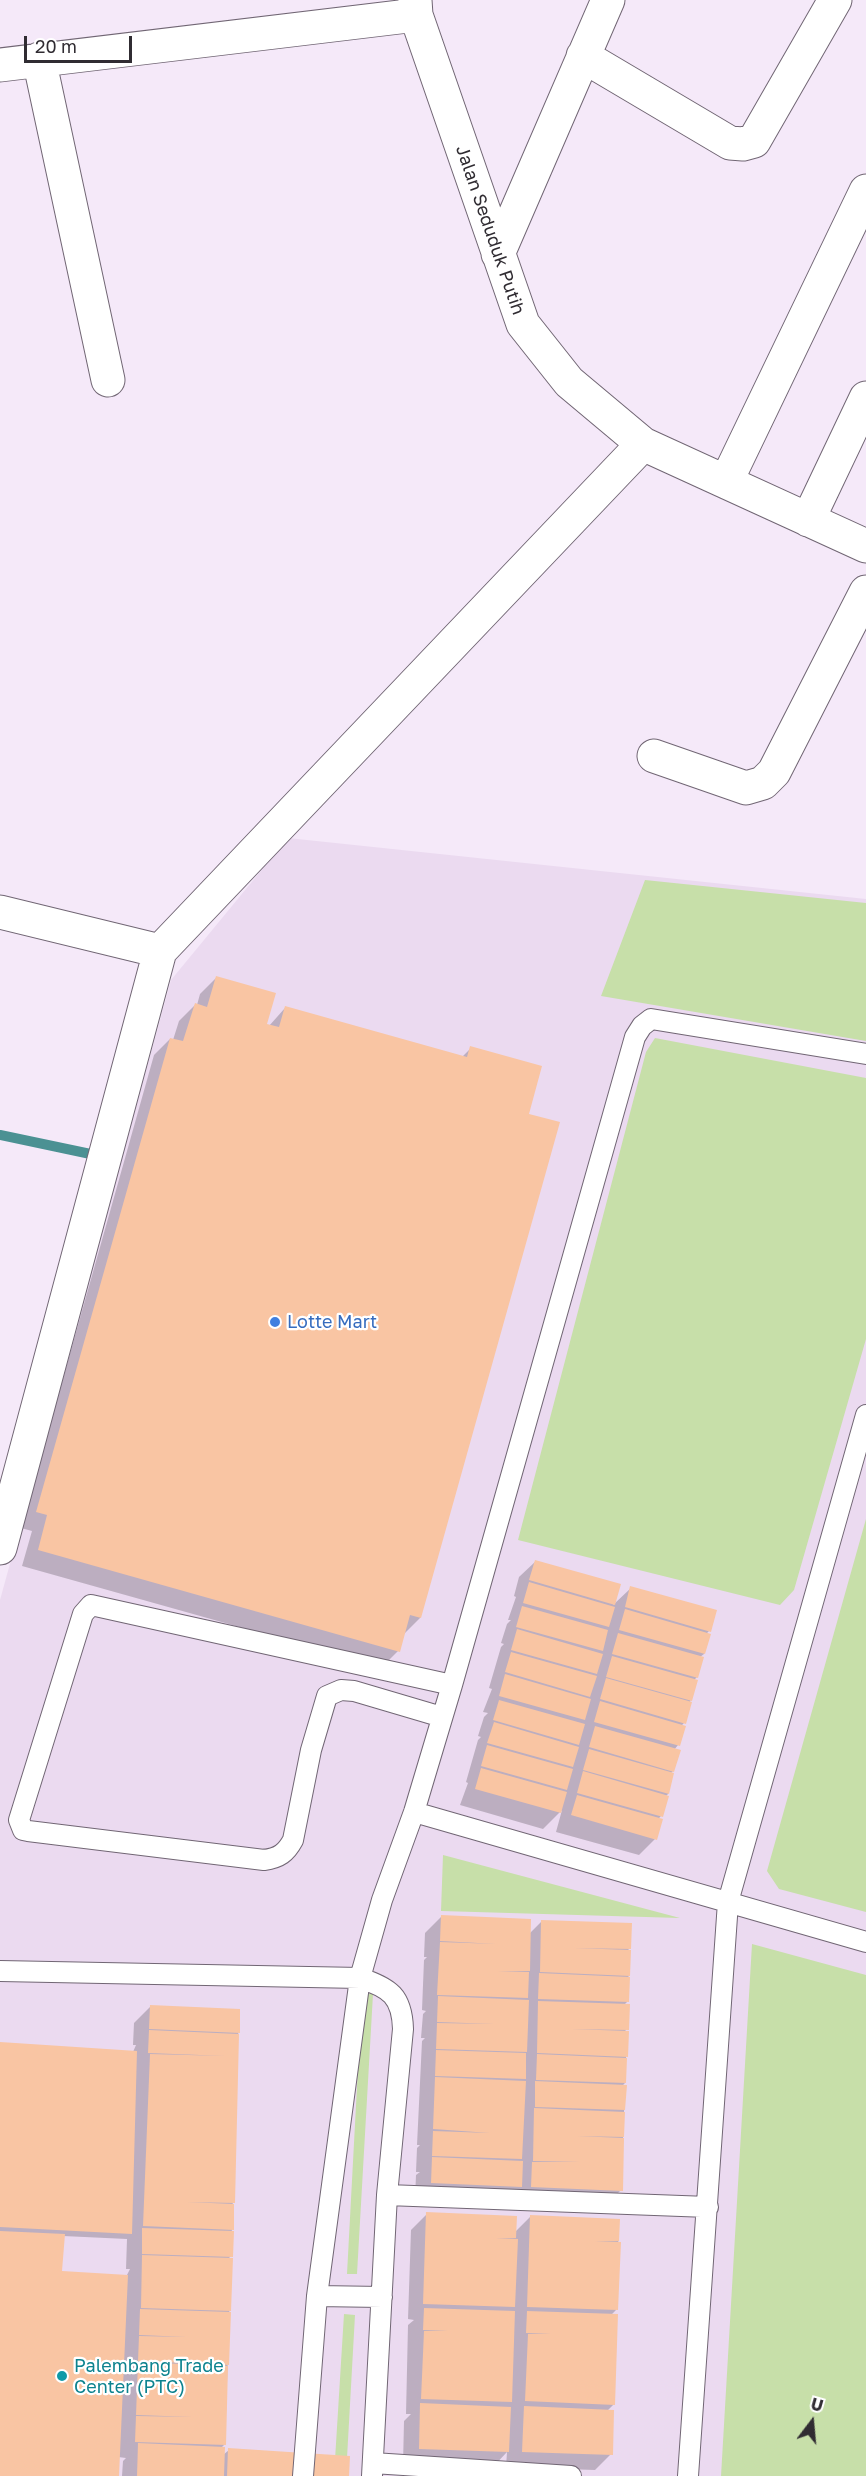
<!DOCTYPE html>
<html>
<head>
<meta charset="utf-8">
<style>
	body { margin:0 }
	#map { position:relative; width:866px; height:2476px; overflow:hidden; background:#f5e9f9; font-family:"Golos Text",sans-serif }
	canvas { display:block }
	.north { position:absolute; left:782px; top:2392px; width:60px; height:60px; -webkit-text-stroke:4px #fff; paint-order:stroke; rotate:16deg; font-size:16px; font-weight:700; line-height:24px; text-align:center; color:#302c32 }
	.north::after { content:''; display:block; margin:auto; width:21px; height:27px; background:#302c32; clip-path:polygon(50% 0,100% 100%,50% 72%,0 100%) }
	.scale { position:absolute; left:24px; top:36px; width:108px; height:27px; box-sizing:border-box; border:3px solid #302c32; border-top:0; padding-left:8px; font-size:18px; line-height:21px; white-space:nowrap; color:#302c32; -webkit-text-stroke:4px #fff; paint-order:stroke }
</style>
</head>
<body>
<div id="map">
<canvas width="866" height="2476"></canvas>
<div class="north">U</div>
<div class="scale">20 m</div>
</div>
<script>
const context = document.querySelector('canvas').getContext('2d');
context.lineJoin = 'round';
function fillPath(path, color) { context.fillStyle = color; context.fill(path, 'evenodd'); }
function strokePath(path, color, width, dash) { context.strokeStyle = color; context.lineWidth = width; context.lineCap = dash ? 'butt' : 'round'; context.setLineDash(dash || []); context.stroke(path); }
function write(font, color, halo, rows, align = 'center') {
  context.font = font + ' "Golos Text",sans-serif'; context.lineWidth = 4.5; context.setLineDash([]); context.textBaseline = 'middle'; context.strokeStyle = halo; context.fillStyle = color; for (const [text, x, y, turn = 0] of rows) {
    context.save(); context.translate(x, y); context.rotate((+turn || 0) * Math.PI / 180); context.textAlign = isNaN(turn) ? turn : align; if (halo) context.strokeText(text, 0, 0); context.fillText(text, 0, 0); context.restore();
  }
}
fillPath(new Path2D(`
	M 288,838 L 866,899 L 866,2476 L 0,2476 L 0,1600 L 171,980 Z`), '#ebdaf0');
fillPath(new Path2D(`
	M 645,880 L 866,903 L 866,1041 L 601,996 Z
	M 655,1038 L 866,1078 L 866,1339 L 794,1590 L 780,1605 L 518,1540 L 646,1052 Z
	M 866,1519 L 866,1912 L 779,1889 L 767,1871 Z
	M 443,1855 L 680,1918 L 441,1911 Z
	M 752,1944 L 866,1975 L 866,2476 L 721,2476 Z
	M 362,1993 L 373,1994 L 357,2274 L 347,2274 Z
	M 344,2314 L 355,2315 L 346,2476 L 334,2476 Z`), '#c7dfa9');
fillPath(new Path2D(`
	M 216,978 L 265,1025 L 269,1026 L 285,1008 L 462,1057 L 471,1048 L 527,1115 L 558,1123 L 420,1618 L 403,1635 L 398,1651 L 382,1667 L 22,1566 L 32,1531 L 21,1528 L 154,1055 L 170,1039 L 173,1040 L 179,1021 L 195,1005 L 197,1005 L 200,994 Z
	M 536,1561 L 619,1585 L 613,1605 L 631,1588 L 709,1631 L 706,1634 L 704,1654 L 700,1657 L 697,1677 L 694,1680 L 696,1681 L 684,1723 L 681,1726 L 678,1745 L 674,1750 L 673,1771 L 670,1774 L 668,1794 L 665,1797 L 661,1816 L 658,1819 L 655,1839 L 639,1855 L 556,1832 L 562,1810 L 543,1829 L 460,1805 L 468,1783 L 466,1782 L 478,1740 L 481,1737 L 478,1736 L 484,1717 L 488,1713 L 483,1712 L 492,1689 L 489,1688 L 501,1647 L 504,1644 L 501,1643 L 507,1624 L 511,1620 L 508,1620 L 516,1597 L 514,1596 L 519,1577 Z
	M 441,1917 L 529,1934 L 542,1921 L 630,1948 L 627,1951 L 630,1951 L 627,2002 L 623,2006 L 627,2029 L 624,2032 L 627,2032 L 625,2083 L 622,2086 L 625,2086 L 621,2190 L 605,2206 L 516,2203 L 516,2190 L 504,2202 L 415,2199 L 416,2175 L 420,2172 L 416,2172 L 417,2148 L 420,2145 L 417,2145 L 422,2041 L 425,2038 L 421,2038 L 423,2014 L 426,2011 L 422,2010 L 424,1960 L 427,1957 L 424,1957 L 425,1933 Z
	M 150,2007 L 239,2010 L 231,2256 L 227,2260 L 231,2260 L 225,2444 L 221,2448 L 223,2455 L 229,2450 L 347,2476 L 122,2476 L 123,2461 L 126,2458 L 118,2457 L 117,2476 L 0,2476 L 0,2043 L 133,2052 L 136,2045 L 133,2045 L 134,2023 ZM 63,2236 L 127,2239 L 126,2269 L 130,2269 L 126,2277 L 60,2272 Z
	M 427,2214 L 515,2232 L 530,2217 L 619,2220 L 616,2310 L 611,2315 L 614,2404 L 607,2411 L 611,2454 L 595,2470 L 506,2467 L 507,2452 L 492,2468 L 403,2465 L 404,2421 L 411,2414 L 406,2414 L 408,2325 L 414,2320 L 408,2319 L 411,2230 Z`), '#0003');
strokePath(new Path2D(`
	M 0,1135 L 100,1156`), '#4b9193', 10);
fillPath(new Path2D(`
	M 216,976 L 276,993 L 267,1024 L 279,1027 L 285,1006 L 467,1057 L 470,1046 L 542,1066 L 529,1114 L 560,1122 L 421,1618 L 410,1615 L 400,1652 L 38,1550 L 47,1515 L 36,1512 L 170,1038 L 183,1041 L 195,1003 L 207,1007 Z
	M 535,1560 L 621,1584 L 615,1605 L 529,1580 Z
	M 529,1582 L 615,1607 L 609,1627 L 523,1603 Z
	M 630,1586 L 717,1610 L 711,1632 L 625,1607 Z
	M 522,1606 L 608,1630 L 603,1651 L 516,1627 Z
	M 625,1609 L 711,1634 L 705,1654 L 619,1630 Z
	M 517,1629 L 603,1654 L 597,1674 L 511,1650 Z
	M 618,1633 L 704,1657 L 698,1678 L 612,1654 Z
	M 511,1652 L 597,1676 L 590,1697 L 505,1672 Z
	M 612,1656 L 698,1680 L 692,1701 L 606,1677 Z
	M 505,1674 L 591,1699 L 585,1720 L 499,1696 Z
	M 606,1678 L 692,1702 L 686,1724 L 600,1699 Z
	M 499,1700 L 585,1724 L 579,1745 L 493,1720 Z
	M 600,1701 L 686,1726 L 680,1746 L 594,1722 Z
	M 494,1722 L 579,1747 L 573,1767 L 487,1743 Z
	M 595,1726 L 681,1750 L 674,1772 L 589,1747 Z
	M 487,1745 L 573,1769 L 567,1790 L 481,1766 Z
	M 589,1749 L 674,1773 L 669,1794 L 583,1770 Z
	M 481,1768 L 567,1792 L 561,1813 L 475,1789 Z
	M 583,1771 L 669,1796 L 663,1817 L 577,1793 Z
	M 577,1795 L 663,1819 L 657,1840 L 571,1815 Z
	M 441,1915 L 531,1919 L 530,1971 L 498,1971 L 529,1972 L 528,1998 L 437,1995 L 440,1942 L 497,1944 L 440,1941 Z
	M 541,1920 L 632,1923 L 631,1949 L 574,1948 L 631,1950 L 630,1976 L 540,1972 Z
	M 539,1973 L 630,1977 L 629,2002 L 538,1999 Z
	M 438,1996 L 529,2000 L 527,2052 L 436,2049 L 437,2023 L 495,2024 L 437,2022 Z
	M 538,2001 L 630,2004 L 629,2030 L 571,2029 L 629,2031 L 628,2057 L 537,2053 Z
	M 150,2005 L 240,2009 L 240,2033 L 149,2029 Z
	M 149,2030 L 239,2034 L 235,2203 L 187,2202 L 234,2204 L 234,2230 L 143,2226 L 150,2054 L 226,2056 L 148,2053 Z
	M 0,2042 L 137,2051 L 132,2234 L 0,2227 Z
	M 436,2050 L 526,2053 L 526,2079 L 435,2076 Z
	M 537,2054 L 627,2058 L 626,2083 L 536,2080 Z
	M 435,2077 L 526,2081 L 522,2159 L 432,2156 L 433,2131 L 490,2133 L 433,2129 Z
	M 535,2081 L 627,2085 L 625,2110 L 535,2107 Z
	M 534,2108 L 625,2112 L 624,2137 L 577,2136 L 624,2138 L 623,2191 L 531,2187 L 532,2162 L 580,2162 L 533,2161 Z
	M 432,2157 L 523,2161 L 522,2187 L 431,2183 Z
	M 426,2212 L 517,2216 L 516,2238 L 496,2238 L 518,2239 L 515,2307 L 423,2304 Z
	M 530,2215 L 620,2219 L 619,2241 L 595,2241 L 621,2242 L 618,2310 L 527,2307 Z
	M 142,2228 L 234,2231 L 233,2257 L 142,2254 Z
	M 0,2231 L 65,2234 L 62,2271 L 128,2275 L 119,2476 L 0,2476 Z
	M 142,2255 L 233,2258 L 231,2311 L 141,2308 Z
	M 424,2308 L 515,2311 L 512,2402 L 421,2399 L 424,2331 L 448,2331 L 423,2330 Z
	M 140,2309 L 231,2312 L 229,2365 L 138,2361 L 139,2336 L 187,2337 L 139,2335 Z
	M 527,2311 L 618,2314 L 615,2405 L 525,2401 L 528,2334 L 551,2334 L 526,2333 Z
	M 138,2362 L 228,2366 L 226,2445 L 135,2442 L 136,2416 L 193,2417 L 136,2415 Z
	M 420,2403 L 511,2407 L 509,2452 L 419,2449 Z
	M 524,2406 L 614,2410 L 613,2455 L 522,2452 Z
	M 138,2443 L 225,2447 L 224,2476 L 137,2476 Z
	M 228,2448 L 350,2456 L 349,2476 L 227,2476 Z`), '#f9c5a3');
const service = new Path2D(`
	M 442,1717 L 354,1691 L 341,1690 L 327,1696 L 311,1750 L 293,1840 C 286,1853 279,1858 264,1860 L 28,1831 L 23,1830 L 19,1820 L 83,1614 L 91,1605 L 452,1685
	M 414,1812 L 866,1942
	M 0,1971 L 360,1978 C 390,1988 402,1996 403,2029 L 387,2195 L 372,2476
	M 387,2195 L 708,2207
	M 317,2296 L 382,2297
	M 373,2463 L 571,2476
	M 303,2476 L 317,2296 L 360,1978 L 382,1900 L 414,1812 L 452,1685 L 635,1037 L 642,1026 L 651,1019 L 866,1054
	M 688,2476 L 728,1902 L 866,1415`);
const minor = new Path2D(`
	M 415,0 L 416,15 L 523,324 L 569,382 L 643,444 L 866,546
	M 583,56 L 730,143 L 743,144 L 754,141 L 835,0
	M 39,59 L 108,380
	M 0,65 L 416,15
	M 498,254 L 608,0
	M 726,482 L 866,191
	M 808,520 L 866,398
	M 654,756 L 746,788 L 763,783 L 774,772 L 866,592
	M 0,912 L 160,951
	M 0,1548 L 160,951 L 643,444`);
strokePath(service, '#716674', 22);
strokePath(minor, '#716674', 35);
strokePath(service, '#fff', 20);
strokePath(minor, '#fff', 33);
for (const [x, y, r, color] of [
	[275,1322,6,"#3f7fe0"],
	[62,2376,6,"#0f9aa8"]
]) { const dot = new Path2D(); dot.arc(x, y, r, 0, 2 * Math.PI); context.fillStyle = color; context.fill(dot); strokePath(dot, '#fff', 2); }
write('18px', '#302c32', '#fff', [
	["Jalan Seduduk Putih",490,230,71]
]);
write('18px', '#366cbe', '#fff', [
	["Lotte Mart",287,1322]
], 'left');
write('18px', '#0d838f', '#fff', [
	["Palembang Trade",74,2366],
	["Center (PTC)",74,2387]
], 'left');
</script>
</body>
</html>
